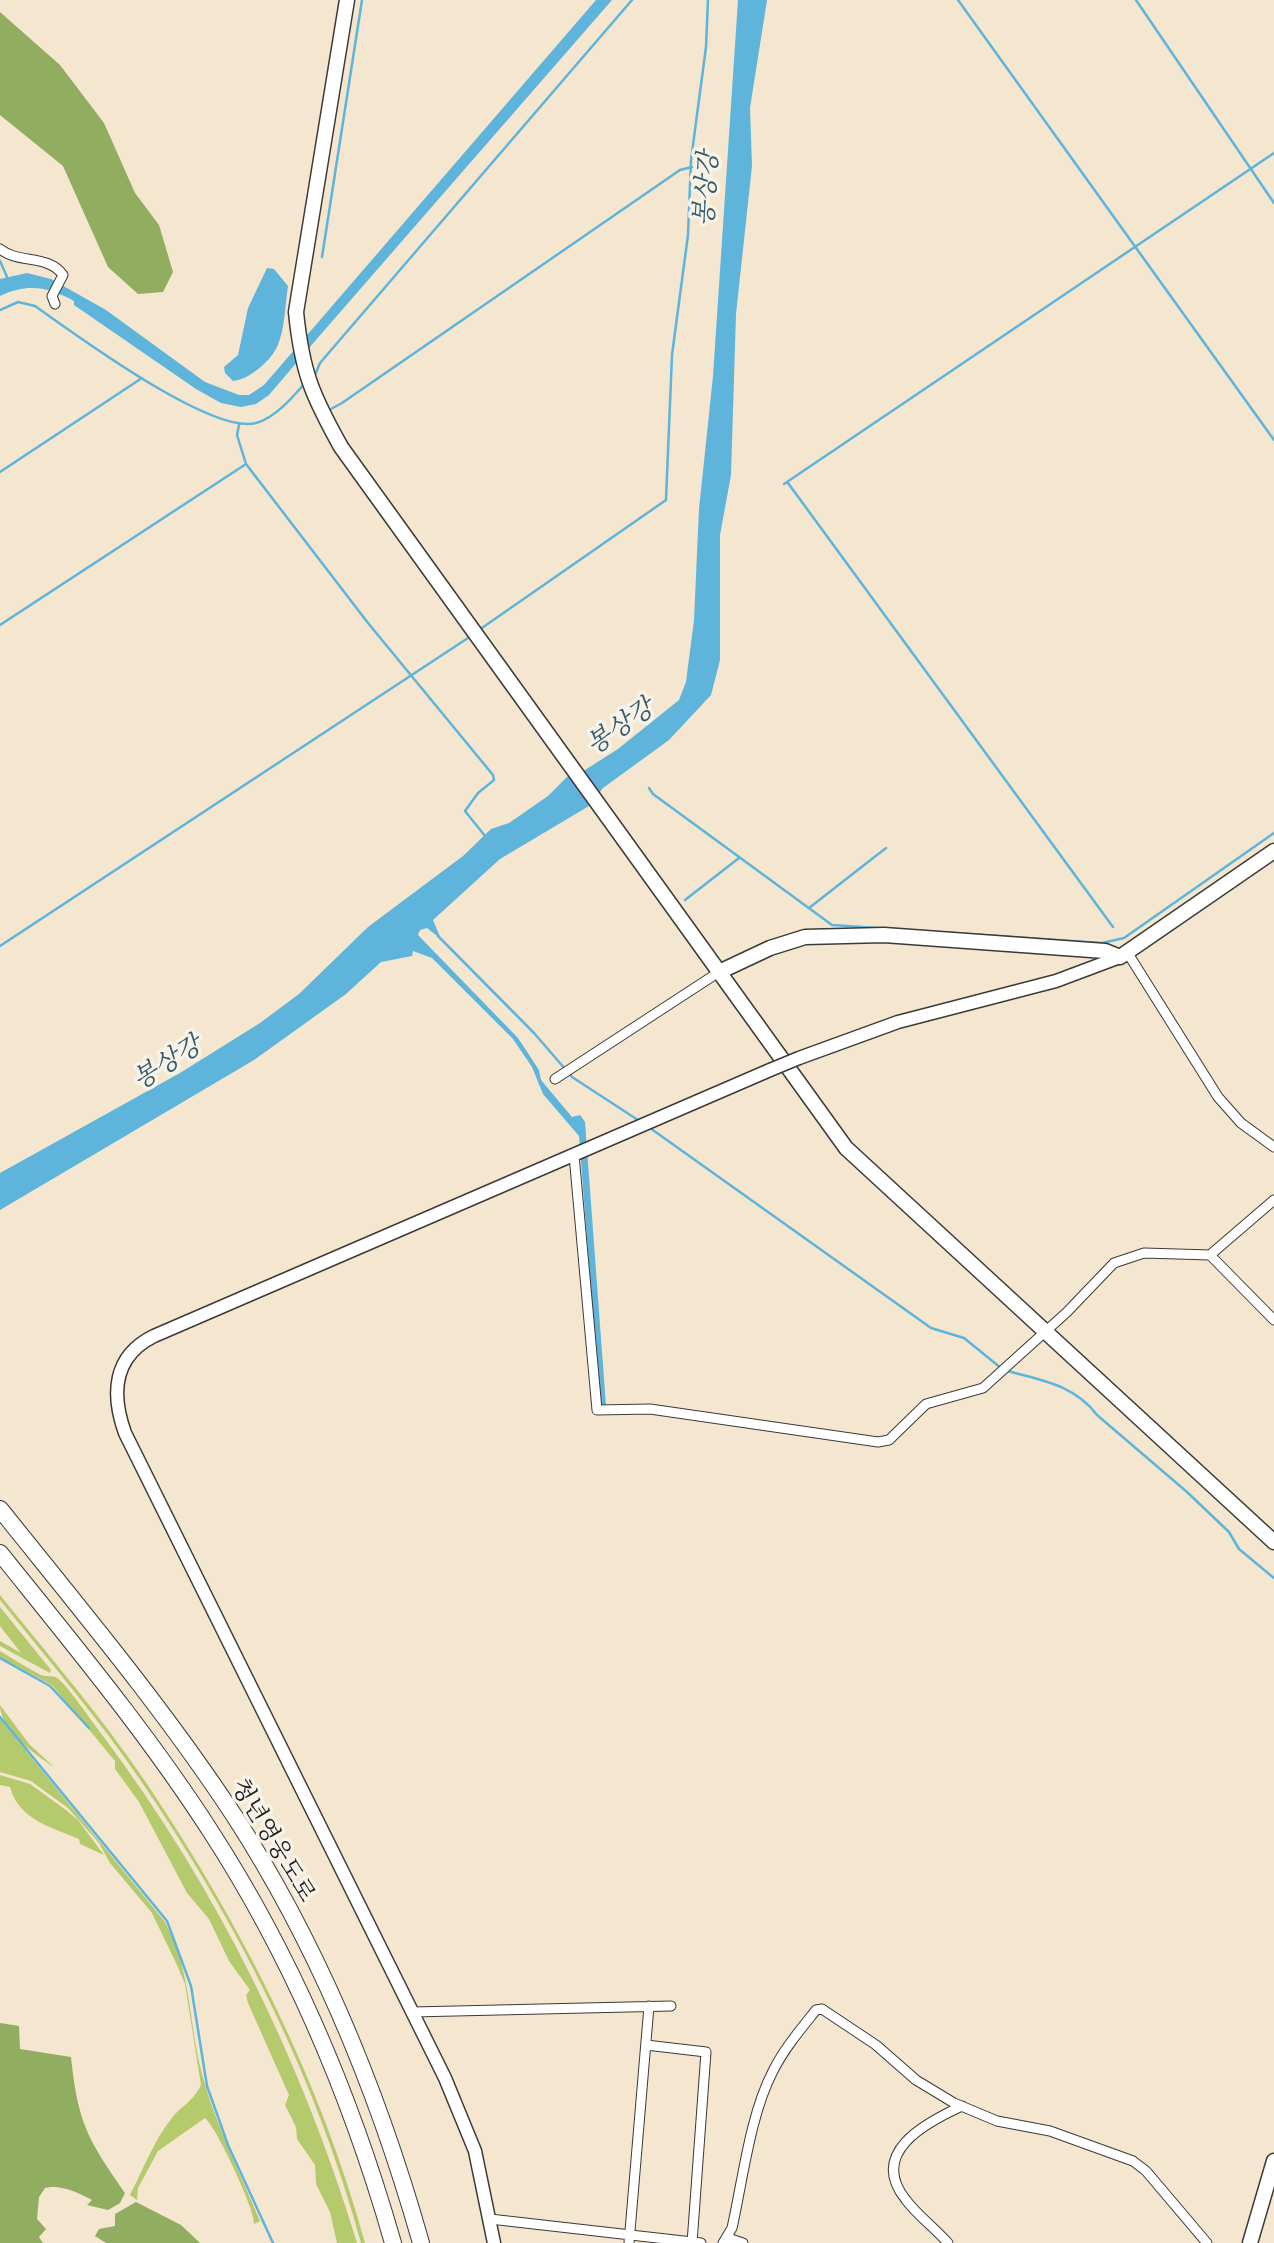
<!DOCTYPE html>
<html>
<head>
<meta charset="utf-8">
<style>
	body { margin:0 }
	canvas { display:block; background:#f4e6cf }
</style>
</head>
<body>
<canvas width="1274" height="2243"></canvas>
<script>
const context = document.querySelector('canvas').getContext('2d');
context.lineJoin = 'round';
function fillPath(path, color) { context.fillStyle = color; context.fill(path, 'evenodd'); }
function strokePath(path, color, width, dash) { context.strokeStyle = color; context.lineWidth = width; context.lineCap = dash ? 'butt' : 'round'; context.setLineDash(dash || []); context.stroke(path); }
function write(font, color, halo, rows, align = 'center') {
  context.font = font + ' "IM FELL French Canon","Noto Serif KR",serif'; context.lineWidth = 7; context.setLineDash([]); context.textBaseline = 'middle'; context.strokeStyle = halo; context.fillStyle = color; for (const [text, x, y, turn = 0] of rows) {
    context.save(); context.translate(x, y); context.rotate((+turn || 0) * Math.PI / 180); context.textAlign = isNaN(turn) ? turn : align; if (halo) context.strokeText(text, 0, 0); context.fillText(text, 0, 0); context.restore();
  }
}
fillPath(new Path2D(`
	M 0,1595 C 50,1657 102,1717 147,1784 C 241,1924 320,2079 365,2243 L 361,2243 C 317,2080 238,1923 143,1784 C 100,1720 49,1661 0,1600 Z
	M 0,1607 L 51,1670 L 50,1673 L 0,1646 L 0,1641 L 21,1653 L 0,1626 Z
	M 0,1651 C 14,1659 27,1668 41,1675 C 46,1677 52,1675 57,1678 C 65,1682 95,1726 103,1736 C 217,1888 302,2061 357,2243 L 337,2243 L 330,2212 L 316,2184 L 315,2165 L 297,2139 L 296,2127 L 285,2105 L 289,2095 L 248,2003 L 246,1995 L 250,1990 L 229,1961 L 209,1919 L 187,1893 L 139,1802 L 115,1769 L 115,1761 L 52,1685 L 0,1657 Z
	M 0,1705 L 29,1744 L 54,1767 C 34,1754 0,1729 0,1705 Z
	M 0,1719 L 165,1922 C 191,1973 188,2013 200,2066 C 213,2120 239,2170 260,2221 L 254,2224 C 256,2212 216,2126 205,2118 L 158,2151 L 138,2188 L 137,2200 L 130,2195 C 144,2168 153,2142 172,2118 C 183,2104 191,2104 201,2085 L 185,1984 L 177,1965 L 152,1913 L 110,1863 L 99,1843 L 68,1808 L 31,1781 L 0,1772 Z
	M 0,1775 L 30,1784 L 66,1810 L 78,1820 L 104,1855 L 80,1844 L 79,1839 C 51,1827 19,1820 10,1787 L 0,1785 Z`), '#b5c96d');
fillPath(new Path2D(`
	M 0,12 L 60,65 L 104,123 L 135,193 L 159,225 L 173,272 L 163,292 L 138,294 L 108,267 L 63,166 L 0,115 Z
	M 0,2023 L 19,2026 L 20,2049 L 71,2057 C 78,2124 88,2139 125,2193 L 120,2203 L 108,2210 L 87,2205 L 92,2200 C 79,2193 60,2184 45,2188 L 39,2197 L 37,2219 L 46,2229 L 39,2237 L 43,2243 L 0,2243 Z
	M 136,2202 L 181,2225 L 200,2243 L 106,2243 L 95,2236 L 99,2229 L 115,2226 L 115,2214 Z`), '#90ad60');
fillPath(new Path2D(`
	M 596,0 L 612,0 L 315,341 L 269,395 L 256,404 L 241,407 L 221,403 L 196,389 L 74,305 L 74,301 C 48,287 28,283 0,296 L 0,279 L 27,273 L 51,279 L 106,310 L 205,382 L 239,395 L 249,395 L 264,385 Z
	M 738,0 L 767,0 L 750,108 L 752,166 L 736,314 L 731,475 L 720,535 L 720,660 L 711,695 L 669,740 L 603,788 L 589,806 L 500,859 L 433,920 L 441,939 L 427,928 L 420,930 L 418,935 L 518,1038 L 539,1070 L 541,1080 L 572,1117 L 580,1115 L 585,1122 L 606,1406 L 600,1407 L 579,1136 L 543,1094 L 532,1067 L 513,1039 L 432,958 L 413,951 L 412,956 L 381,962 L 346,994 L 254,1060 L 0,1210 L 0,1173 L 180,1073 L 260,1023 L 299,994 L 368,927 L 463,856 L 491,829 L 509,823 L 548,796 L 569,775 L 585,770 L 618,749 L 679,700 L 686,682 L 694,620 L 699,509 L 713,376 Z
	M 267,268 L 274,269 L 288,286 C 285,305 285,330 277,347 C 270,362 248,380 233,381 L 225,373 L 224,367 L 238,355 L 248,308 Z`), '#5eb4db');
strokePath(new Path2D(`
	M 958,0 L 1274,440
	M 1136,0 L 1274,203
	M 322,257 L 362,0
	M 0,261 L 7,277
	M 0,310 L 18,302 L 35,306 C 75,334 211,435 256,423 C 275,418 293,397 305,383
	M 315,375 L 320,363 L 632,0
	M 326,403 L 329,410 L 342,403 L 680,170 L 692,167
	M 239,425 L 237,435 L 246,464 L 368,623 L 493,775 L 494,780 L 478,793 L 465,811 L 485,836
	M 0,472 L 142,378
	M 788,483 L 1113,927
	M 784,484 L 1274,153
	M 0,625 L 246,464
	M 479,630 L 666,500 L 672,355 L 688,235 L 691,160 L 706,47 L 708,0
	M 649,788 L 653,794 L 832,925 L 1102,943 L 1124,938 L 1274,833
	M 685,900 L 739,858
	M 809,908 L 886,848
	M 438,936 L 534,1033 L 572,1077 L 641,1122
	M 0,946 L 471,636
	M 650,1128 L 931,1328 L 964,1338 L 1001,1368
	M 1007,1371 C 1041,1380 1075,1385 1097,1415 L 1187,1492 L 1229,1532 L 1239,1549 L 1274,1578
	M 0,1658 L 50,1686 L 89,1728
	M 0,1717 L 167,1921 L 191,1986 L 207,2086 L 228,2145 L 273,2243`), '#5eb4db', 2.5);
const minor = new Path2D(`
	M 0,249 C 18,264 48,254 63,275 L 52,296 L 55,304
	M 1127,952 L 1218,1097 L 1241,1123 L 1274,1147
	M 555,1079 L 719,972
	M 574,1155 L 597,1410 L 650,1409 L 878,1442 L 889,1440 L 926,1404 L 983,1388 L 1067,1312 L 1114,1263 L 1144,1253 L 1210,1255 L 1274,1320
	M 1210,1255 L 1274,1200
	M 412,2012 L 671,2006
	M 646,2045 L 706,2052 L 692,2243
	M 490,2219 L 701,2243
	M 728,2238 L 743,2243
	M 629,2243 L 649,2006
	M 723,2243 L 732,2228 C 743,2179 750,2115 773,2071 C 784,2049 800,2030 816,2010 L 822,2009 L 876,2045 L 916,2080 L 954,2103 L 997,2121 L 1050,2131 L 1133,2161 L 1146,2171 L 1207,2243
	M 948,2243 C 935,2228 918,2216 906,2200 C 868,2153 925,2123 962,2106`);
const secondary = new Path2D(`
	M 799,1058 L 898,1022 L 1056,981 L 1120,957
	M 494,2243 L 475,2151 L 445,2078 L 125,1433 C 111,1394 113,1356 154,1336 L 770,1070`);
const primary = new Path2D(`
	M 347,0 L 296,312 C 302,372 312,395 341,447 L 846,1148 L 1274,1542
	M 719,972 L 770,948 L 805,937 L 884,935 L 1105,951 L 1120,957 L 1274,851
	M 1250,2243 L 1274,2161`);
const motorway = new Path2D(`
	M 0,1509 C 81,1610 164,1709 235,1817 C 319,1947 379,2095 421,2243
	M 0,1553 C 73,1644 148,1734 211,1832 C 292,1957 352,2100 393,2243`);
strokePath(minor, '#3c3a37', 11);
strokePath(secondary, '#3c3a37', 15);
strokePath(primary, '#3c3a37', 17);
strokePath(motorway, '#3c3a37', 18);
strokePath(minor, '#fff', 9);
strokePath(secondary, '#fff', 12);
strokePath(primary, '#fff', 14);
strokePath(motorway, '#fff', 16);
const secondaryBridge = new Path2D(`
	M 770,1070 L 799,1058`);
strokePath(secondaryBridge, '#3c3a37', 15, []);
strokePath(secondaryBridge, '#fff', 12);
write('24px', '#1c1c1c', '#f7f3e8', [
	["청년영웅도로",272,1841,59]
]);
write('italic 26px', '#365968', '#f7f3e8', [
	["봉상강",708,189,-86],
	["봉상강",621,728,-35],
	["봉상강",168,1064,-32]
]);
</script>
</body>
</html>
